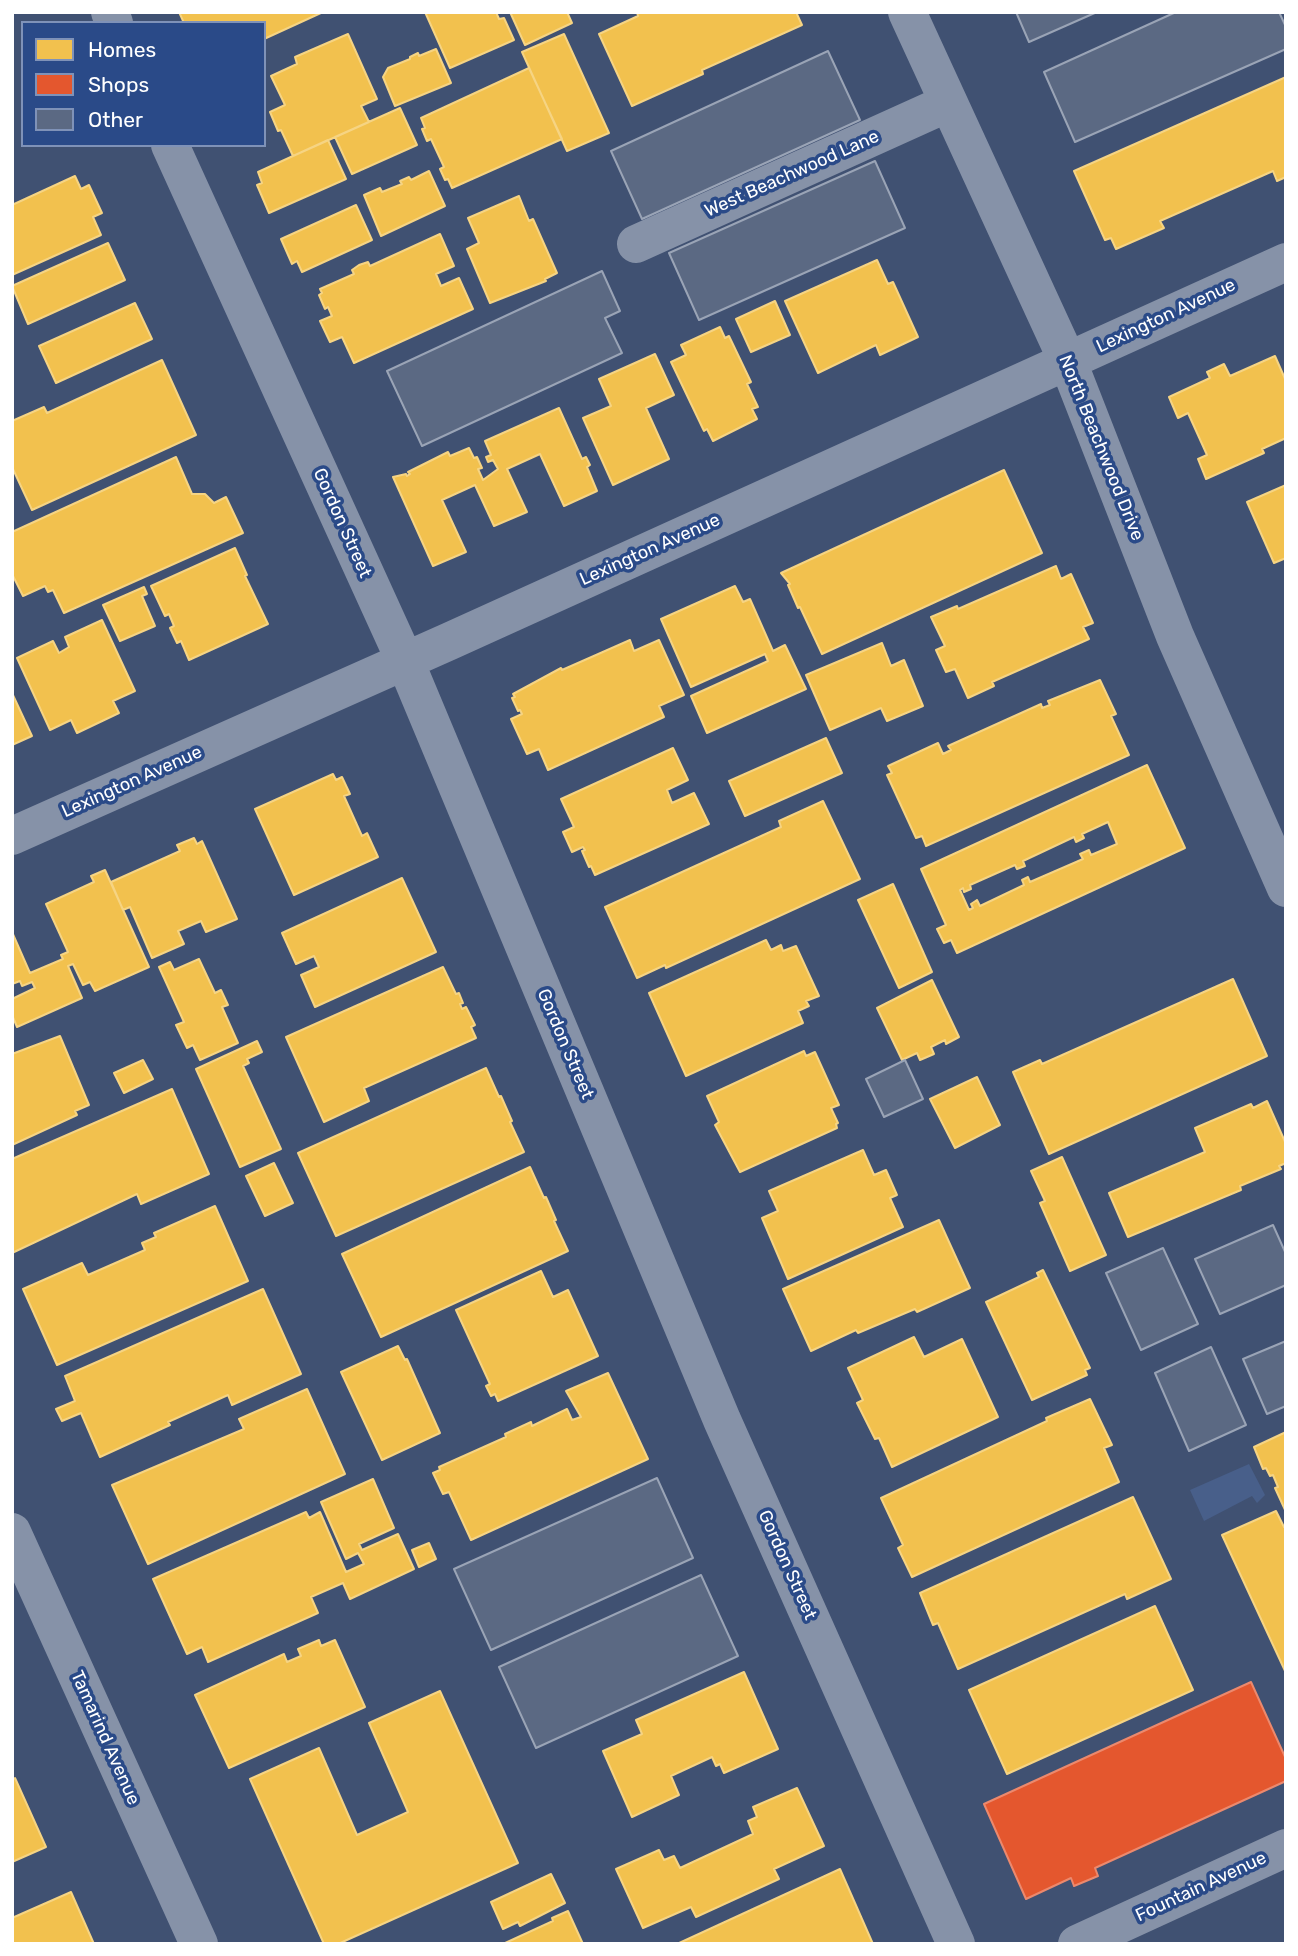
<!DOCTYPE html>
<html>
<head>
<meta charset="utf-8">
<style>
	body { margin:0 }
	#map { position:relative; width:1298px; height:1956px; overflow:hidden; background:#405172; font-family:Rubik,sans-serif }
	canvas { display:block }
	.frame { position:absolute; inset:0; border:14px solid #fff; pointer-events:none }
	.legend { position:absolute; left:21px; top:21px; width:245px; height:126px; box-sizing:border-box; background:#2a4a88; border:2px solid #7f92b8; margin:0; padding:9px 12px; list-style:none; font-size:21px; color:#fff }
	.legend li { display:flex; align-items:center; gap:14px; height:35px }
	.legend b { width:35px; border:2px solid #7f92b8 }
</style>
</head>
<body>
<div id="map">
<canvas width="1298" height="1956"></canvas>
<div class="frame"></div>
<ul class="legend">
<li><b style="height:19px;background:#f2c14e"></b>Homes</li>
<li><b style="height:19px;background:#e4572e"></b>Shops</li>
<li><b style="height:19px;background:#5b6983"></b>Other</li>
</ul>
</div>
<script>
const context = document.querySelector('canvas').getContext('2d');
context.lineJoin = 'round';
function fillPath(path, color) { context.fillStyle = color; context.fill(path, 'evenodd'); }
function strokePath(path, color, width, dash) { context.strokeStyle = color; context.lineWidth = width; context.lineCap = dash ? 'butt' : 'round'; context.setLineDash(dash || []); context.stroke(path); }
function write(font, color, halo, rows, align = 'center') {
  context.font = font + ' Rubik,sans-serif'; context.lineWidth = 7; context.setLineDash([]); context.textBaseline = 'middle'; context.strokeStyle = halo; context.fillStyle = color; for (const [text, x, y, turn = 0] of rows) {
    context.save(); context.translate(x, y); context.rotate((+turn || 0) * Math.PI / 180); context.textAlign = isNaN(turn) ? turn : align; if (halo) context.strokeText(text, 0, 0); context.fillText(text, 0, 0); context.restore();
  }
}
fillPath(new Path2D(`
	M 1249,1464 L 1265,1495 L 1257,1503 L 1252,1496 L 1204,1521 L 1190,1490 Z`), '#485f8a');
const homes = new Path2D(`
	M 179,12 L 323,12 L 264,39 L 264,23 L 184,23 Z
	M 425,12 L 496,12 L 499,19 L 504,18 L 514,40 L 450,68 Z
	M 510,12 L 567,12 L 572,23 L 525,45 Z
	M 637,12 L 796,12 L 802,25 L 702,70 L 703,74 L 632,106 L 599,34 L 638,16 Z
	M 348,34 L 377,99 L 361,106 L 369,122 L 293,156 L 281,130 L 278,131 L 270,112 L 285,105 L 271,76 L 297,64 L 295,57 Z
	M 564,34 L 609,133 L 567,151 L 522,52 Z
	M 436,49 L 451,83 L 395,106 L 383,77 L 388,68 L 410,59 L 410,57 L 418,53 L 419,56 Z
	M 529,68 L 562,139 L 452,188 L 448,179 L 445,180 L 440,169 L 444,167 L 431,139 L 427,141 L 422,129 L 425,128 L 421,118 Z
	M 1286,77 L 1286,177 L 1277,181 L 1273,171 L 1160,221 L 1164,228 L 1116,249 L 1111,238 L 1105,240 L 1074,171 Z
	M 400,108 L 417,145 L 352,174 L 335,137 Z
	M 328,140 L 346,179 L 269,213 L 257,185 L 262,183 L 258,172 Z
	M 429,171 L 445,206 L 381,236 L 364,195 L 380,188 L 382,192 L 402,184 L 400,181 L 409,177 L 411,180 Z
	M 75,176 L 81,189 L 89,185 L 102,213 L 93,217 L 101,235 L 12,275 L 12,205 Z
	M 519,196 L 529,221 L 533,219 L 557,273 L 545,279 L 546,281 L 490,303 L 467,249 L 479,243 L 468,218 Z
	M 356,205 L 372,240 L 302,272 L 297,261 L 292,264 L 281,239 Z
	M 440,234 L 454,266 L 436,274 L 441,286 L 459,278 L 473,309 L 354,363 L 342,337 L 330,342 L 320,321 L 332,316 L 328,307 L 325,309 L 319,295 L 322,293 L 320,289 L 354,274 L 352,270 L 359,265 L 368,262 L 370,266 Z
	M 108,243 L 125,280 L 28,324 L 12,286 Z
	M 877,260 L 888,284 L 893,282 L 918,337 L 880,355 L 876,345 L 818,373 L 785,301 Z
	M 775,301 L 790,335 L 751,352 L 736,319 Z
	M 135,303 L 152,339 L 56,383 L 39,346 Z
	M 720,327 L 725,338 L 729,336 L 751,382 L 747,384 L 758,407 L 752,409 L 757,419 L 713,441 L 707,429 L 704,431 L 671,362 L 686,355 L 681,345 Z
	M 655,354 L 674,395 L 646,408 L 669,459 L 613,485 L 583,418 L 611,406 L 599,379 Z
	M 1275,356 L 1286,381 L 1286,438 L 1262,449 L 1264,453 L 1206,479 L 1198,459 L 1207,455 L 1188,413 L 1178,418 L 1169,397 L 1210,378 L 1207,372 L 1224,364 L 1230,376 Z
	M 162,360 L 196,435 L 32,510 L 12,467 L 12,421 L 44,407 L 47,413 Z
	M 559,408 L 582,459 L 586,457 L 590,465 L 587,467 L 597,491 L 564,506 L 540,454 L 507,469 L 527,512 L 494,526 L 475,485 L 442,500 L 466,552 L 433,566 L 393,477 L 406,474 L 407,476 L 410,474 L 408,472 L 448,452 L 450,456 L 469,448 L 474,458 L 477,457 L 482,468 L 478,469 L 483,480 L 498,469 L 493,460 L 488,462 L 486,457 L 491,455 L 485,441 Z
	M 176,457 L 192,494 L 205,494 L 214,503 L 226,497 L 243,533 L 64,613 L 53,590 L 48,592 L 45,586 L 23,596 L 12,574 L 12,532 Z
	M 1004,470 L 1042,553 L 822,654 L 800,607 L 798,608 L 788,585 L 790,584 L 781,573 Z
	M 1286,485 L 1286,558 L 1274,563 L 1247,502 Z
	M 235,548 L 247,575 L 245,576 L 268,624 L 189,660 L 181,641 L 177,643 L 170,628 L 174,626 L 169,614 L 165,616 L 151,586 Z
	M 1056,566 L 1061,579 L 1071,574 L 1093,623 L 1083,627 L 1089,639 L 992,682 L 994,686 L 968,698 L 955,669 L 946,672 L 936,650 L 945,646 L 931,617 L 957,606 L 958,609 Z
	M 735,586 L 743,602 L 750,599 L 773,651 L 785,645 L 806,689 L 707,733 L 691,696 L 768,661 L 765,654 L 691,687 L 661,619 Z
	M 144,587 L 147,594 L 142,596 L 155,626 L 120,641 L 103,605 Z
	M 102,620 L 135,691 L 113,701 L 119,713 L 77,733 L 71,720 L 50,730 L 17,658 L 53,641 L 59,653 L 69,647 L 65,637 Z
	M 630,640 L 634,651 L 659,640 L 684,695 L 659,706 L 664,717 L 548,770 L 539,749 L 527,754 L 511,719 L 522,714 L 520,710 L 518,711 L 512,698 L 515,697 L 513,694 L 561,668 L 562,670 Z
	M 882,643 L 891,666 L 904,660 L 923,706 L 887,721 L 881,708 L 830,730 L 806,675 Z
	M 1100,680 L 1116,714 L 1111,716 L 1129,755 L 926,846 L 922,836 L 916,838 L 887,775 L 892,773 L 888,766 L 938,743 L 943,754 L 951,750 L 948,746 L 1041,704 L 1042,708 L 1050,705 L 1048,701 Z
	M 12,693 L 32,736 L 12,745 Z
	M 826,738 L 842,773 L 745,816 L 729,781 Z
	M 673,748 L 688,780 L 667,790 L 672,803 L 694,793 L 709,824 L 595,875 L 591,866 L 589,867 L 582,851 L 585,850 L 583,847 L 572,852 L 563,832 L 574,827 L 561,799 Z
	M 1147,765 L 1185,848 L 957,953 L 951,940 L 944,943 L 937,929 L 946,925 L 921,869 ZM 1108,822 L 1117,844 L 1091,855 L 1089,850 L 1080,854 L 1083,859 L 1030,882 L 1028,877 L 1022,880 L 1024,885 L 980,906 L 977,900 L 971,904 L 973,908 L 969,910 L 960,890 L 963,888 L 964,892 L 971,889 L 970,885 L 1015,865 L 1017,869 L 1025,866 L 1023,861 L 1074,837 L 1076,842 L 1084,838 L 1082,834 Z
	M 333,774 L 336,780 L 342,777 L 350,794 L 344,796 L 362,836 L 367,833 L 378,857 L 294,895 L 255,809 Z
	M 823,801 L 860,879 L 666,968 L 665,965 L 637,978 L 605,907 L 781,827 L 779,821 Z
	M 194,838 L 197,844 L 202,841 L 237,919 L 206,932 L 201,921 L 178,931 L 184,944 L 152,958 L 130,907 L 123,910 L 111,882 L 180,851 L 177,845 Z
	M 105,870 L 149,967 L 95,991 L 90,982 L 83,985 L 73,964 L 68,966 L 82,998 L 17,1027 L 12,1015 L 12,999 L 35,988 L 32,982 L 22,986 L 20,981 L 12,984 L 12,932 L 30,973 L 63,959 L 61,955 L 68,952 L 46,904 L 94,882 L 91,876 Z
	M 402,878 L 436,952 L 315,1007 L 301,975 L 319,967 L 314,956 L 296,964 L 282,933 Z
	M 893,884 L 932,972 L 899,988 L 858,900 Z
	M 766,940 L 771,950 L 781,945 L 783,951 L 796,946 L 819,996 L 806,1001 L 809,1006 L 798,1011 L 803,1023 L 686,1076 L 649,993 Z
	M 199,959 L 215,993 L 221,990 L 228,1005 L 222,1007 L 238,1043 L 200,1060 L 193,1045 L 187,1048 L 176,1025 L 184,1022 L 159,967 L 170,962 L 174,970 Z
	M 443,967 L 456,994 L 459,993 L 463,1003 L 460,1004 L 462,1009 L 466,1007 L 475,1025 L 471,1027 L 476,1038 L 364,1088 L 369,1101 L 324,1122 L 286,1037 Z
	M 1233,979 L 1267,1056 L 1049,1154 L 1013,1072 L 1040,1060 L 1042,1064 Z
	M 932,980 L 959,1037 L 946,1044 L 945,1040 L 931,1047 L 934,1054 L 920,1060 L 917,1053 L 902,1060 L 877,1008 Z
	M 60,1036 L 89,1105 L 75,1111 L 77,1115 L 12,1145 L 12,1054 Z
	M 257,1041 L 262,1052 L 247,1059 L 249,1063 L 243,1066 L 281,1149 L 240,1167 L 196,1069 Z
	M 804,1051 L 806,1056 L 815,1052 L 839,1105 L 831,1108 L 838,1123 L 836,1124 L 837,1128 L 740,1172 L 715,1125 L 719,1122 L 707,1096 Z
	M 143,1060 L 153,1079 L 124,1093 L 114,1073 Z
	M 486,1068 L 499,1097 L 501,1096 L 512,1121 L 510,1122 L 524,1152 L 336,1236 L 298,1153 Z
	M 977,1077 L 1000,1125 L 955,1148 L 930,1099 Z
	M 172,1089 L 209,1174 L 141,1204 L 137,1194 L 12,1253 L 12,1159 Z
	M 1267,1101 L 1286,1144 L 1286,1163 L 1279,1166 L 1281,1169 L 1240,1186 L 1241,1190 L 1128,1237 L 1109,1193 L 1205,1152 L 1195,1128 L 1251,1104 L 1253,1108 Z
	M 863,1150 L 874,1175 L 886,1170 L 897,1195 L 890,1198 L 903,1227 L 788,1279 L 762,1218 L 778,1211 L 769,1191 Z
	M 1062,1157 L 1106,1255 L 1070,1271 L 1040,1203 L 1045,1201 L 1031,1171 Z
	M 274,1163 L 293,1203 L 265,1216 L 246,1176 Z
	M 530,1167 L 544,1198 L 546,1197 L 556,1220 L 554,1221 L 568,1251 L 381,1337 L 342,1254 Z
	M 215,1206 L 248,1281 L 57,1365 L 23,1289 L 82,1263 L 88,1275 L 145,1250 L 142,1243 L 156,1237 L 154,1233 Z
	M 939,1220 L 970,1288 L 917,1312 L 915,1309 L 858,1333 L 856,1330 L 811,1351 L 783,1289 Z
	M 1043,1270 L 1090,1368 L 1085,1370 L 1087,1375 L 1032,1400 L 986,1302 L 1039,1277 L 1037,1273 Z
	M 541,1271 L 553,1297 L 568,1290 L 598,1356 L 498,1401 L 495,1394 L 491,1396 L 486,1386 L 490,1384 L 456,1310 Z
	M 263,1289 L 301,1374 L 232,1405 L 228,1395 L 168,1422 L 170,1425 L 100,1457 L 81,1413 L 62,1421 L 56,1409 L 75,1401 L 65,1376 Z
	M 914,1337 L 924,1357 L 962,1339 L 998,1417 L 892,1467 L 879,1438 L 875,1439 L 857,1403 L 863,1400 L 848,1368 Z
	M 398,1346 L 405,1360 L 407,1359 L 440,1433 L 382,1460 L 341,1372 Z
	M 608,1373 L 648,1459 L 471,1540 L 449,1492 L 443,1494 L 433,1473 L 440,1470 L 439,1467 L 506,1437 L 505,1434 L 531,1422 L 532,1426 L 567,1409 L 572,1420 L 581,1417 L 566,1391 Z
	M 307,1389 L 345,1474 L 148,1564 L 112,1485 L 244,1429 L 239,1419 Z
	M 1090,1399 L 1112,1445 L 1104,1448 L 1119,1482 L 912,1577 L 898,1548 L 903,1545 L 881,1498 L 1047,1421 L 1046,1418 Z
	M 1286,1432 L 1286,1512 L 1275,1488 L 1278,1487 L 1273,1475 L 1270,1476 L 1266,1468 L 1263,1469 L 1254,1447 Z
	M 373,1479 L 394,1528 L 359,1544 L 362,1550 L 398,1534 L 414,1569 L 350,1599 L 343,1583 L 311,1597 L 318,1613 L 208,1662 L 202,1647 L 187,1654 L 153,1579 L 306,1512 L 309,1518 L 320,1512 L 346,1572 L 364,1564 L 358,1553 L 346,1559 L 321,1502 Z
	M 1133,1497 L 1171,1579 L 1127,1599 L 1125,1594 L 958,1669 L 938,1623 L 933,1625 L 920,1593 Z
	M 1276,1511 L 1284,1527 L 1286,1526 L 1286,1673 L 1222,1535 Z
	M 429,1543 L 436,1559 L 419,1567 L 412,1550 Z
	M 1155,1606 L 1193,1690 L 1007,1774 L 969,1690 Z
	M 319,1640 L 321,1646 L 335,1640 L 365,1707 L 229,1768 L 195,1695 L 284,1654 L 287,1662 L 301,1656 L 298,1649 Z
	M 744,1672 L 778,1749 L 724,1773 L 720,1764 L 716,1766 L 712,1757 L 671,1776 L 679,1795 L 632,1817 L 603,1751 L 642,1734 L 636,1720 Z
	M 440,1691 L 518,1863 L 338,1944 L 324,1944 L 250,1779 L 319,1748 L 357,1835 L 408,1812 L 369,1723 Z
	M 15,1778 L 46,1847 L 12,1862 L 12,1780 Z
	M 797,1788 L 824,1846 L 774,1869 L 779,1879 L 696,1917 L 691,1907 L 643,1928 L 616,1869 L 659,1850 L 664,1860 L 674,1856 L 680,1868 L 753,1834 L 748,1821 L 757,1817 L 753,1807 Z
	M 840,1869 L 873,1944 L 677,1944 Z
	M 551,1874 L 565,1903 L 520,1926 L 518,1922 L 503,1929 L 491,1902 Z
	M 71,1892 L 94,1944 L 12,1944 L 12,1918 Z
	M 568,1911 L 583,1944 L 503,1944 L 553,1921 L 552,1918 Z`);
fillPath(homes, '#f2c14e');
strokePath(homes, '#f6d483', 2);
const shops = new Path2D(`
	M 1251,1682 L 1286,1759 L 1286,1781 L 1095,1868 L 1098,1876 L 1074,1886 L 1071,1878 L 1026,1899 L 984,1804 Z`);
fillPath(shops, '#e4572e');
strokePath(shops, '#ec896d', 2);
const building = new Path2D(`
	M 1016,12 L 1097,12 L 1029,42 Z
	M 1176,12 L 1279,12 L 1286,27 L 1286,49 L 1075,142 L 1044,72 Z
	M 828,51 L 860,120 L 642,219 L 611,151 Z
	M 875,161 L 905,228 L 699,320 L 669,253 Z
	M 602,271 L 620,311 L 605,318 L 622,353 L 422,446 L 387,371 Z
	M 905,1060 L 923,1099 L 884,1117 L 866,1079 Z
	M 1273,1225 L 1286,1254 L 1286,1285 L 1220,1314 L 1195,1259 Z
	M 1163,1248 L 1198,1324 L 1141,1350 L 1106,1273 Z
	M 1286,1341 L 1286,1406 L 1267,1414 L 1243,1359 Z
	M 1211,1347 L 1246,1425 L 1189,1451 L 1155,1373 Z
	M 657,1478 L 693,1558 L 491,1650 L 454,1569 Z
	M 701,1575 L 738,1656 L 536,1748 L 499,1667 Z`);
fillPath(building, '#5b6983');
strokePath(building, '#9aa4b6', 2);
strokePath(new Path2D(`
	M 110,12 L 114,23
	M 907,12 L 1068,362 L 1175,636 L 1286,888
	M 170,145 L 405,661 L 722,1420 L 956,1944
	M 636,244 L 948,103
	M 12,836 L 450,641 L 1286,262
	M 12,1532 L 199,1944`), '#8692a8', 38);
strokePath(new Path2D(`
	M 1077,1944 L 1286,1848`), '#8692a8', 38);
write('18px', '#fff', '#2a4a88', [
	["West Beachwood Lane",792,174,-24],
	["Lexington Avenue",1166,316,-25],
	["North Beachwood Drive",1101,448,68],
	["Gordon Street",342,523,66],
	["Lexington Avenue",650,550,-24],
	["Lexington Avenue",132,782,-24],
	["Gordon Street",565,1044,67],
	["Gordon Street",787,1565,66],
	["Tamarind Avenue",105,1738,66],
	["Fountain Avenue",1201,1887,-25]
]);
</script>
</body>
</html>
